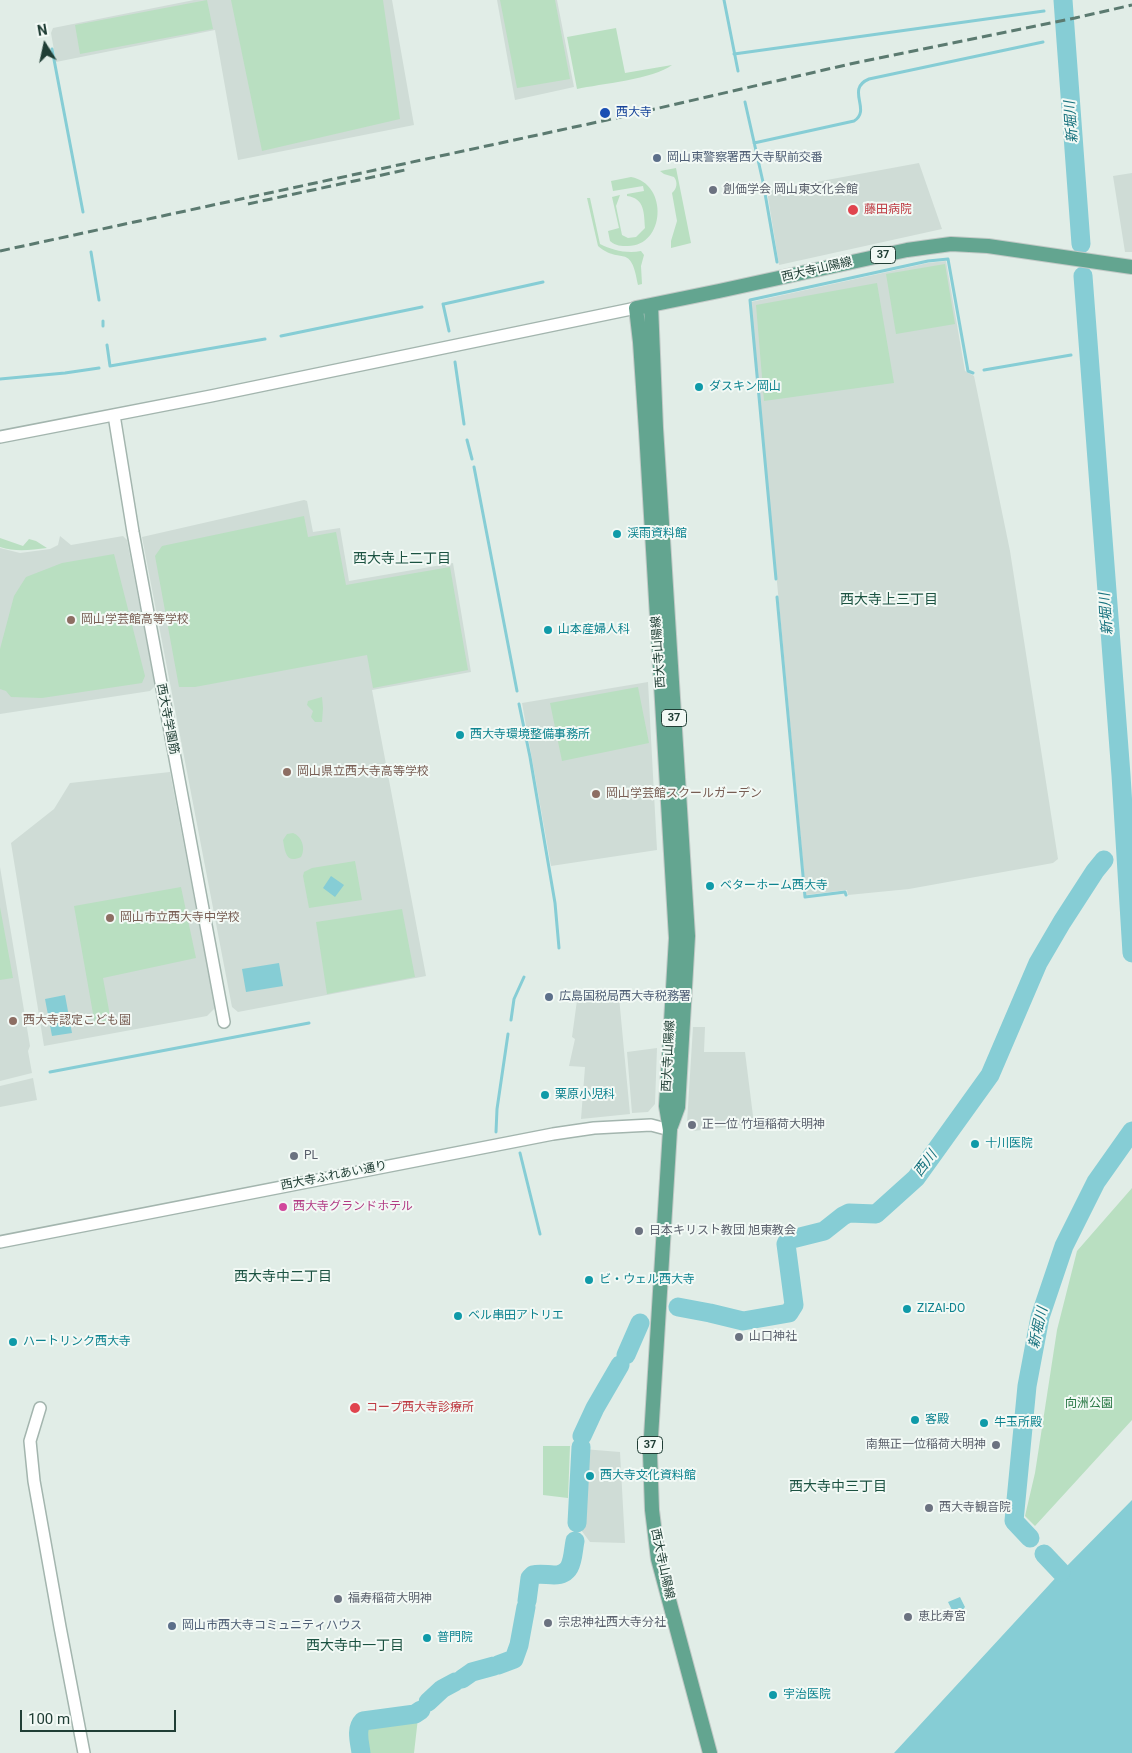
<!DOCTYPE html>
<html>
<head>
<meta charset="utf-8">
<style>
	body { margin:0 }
	#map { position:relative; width:1132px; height:1753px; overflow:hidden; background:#e1ede7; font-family:Roboto,sans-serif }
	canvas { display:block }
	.north { position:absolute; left:20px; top:20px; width:50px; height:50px; -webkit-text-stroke:4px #f2f9f5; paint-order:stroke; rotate:350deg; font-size:14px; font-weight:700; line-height:20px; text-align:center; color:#203e35 }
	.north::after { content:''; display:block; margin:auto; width:18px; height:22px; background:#203e35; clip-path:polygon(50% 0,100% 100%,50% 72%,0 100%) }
	.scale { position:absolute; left:20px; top:1710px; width:156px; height:22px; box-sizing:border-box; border:2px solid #203e35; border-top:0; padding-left:6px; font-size:15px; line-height:18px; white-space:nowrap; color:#203e35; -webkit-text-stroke:4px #f2f9f5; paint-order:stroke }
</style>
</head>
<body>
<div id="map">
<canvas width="1132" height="1753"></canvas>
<div class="north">N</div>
<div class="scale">100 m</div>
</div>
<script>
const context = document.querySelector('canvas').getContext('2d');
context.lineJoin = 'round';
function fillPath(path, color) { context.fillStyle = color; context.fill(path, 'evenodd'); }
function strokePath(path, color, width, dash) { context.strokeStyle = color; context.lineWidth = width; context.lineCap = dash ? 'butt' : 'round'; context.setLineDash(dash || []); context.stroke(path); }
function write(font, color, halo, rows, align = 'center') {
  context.font = font + ' Roboto,"Noto Sans JP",sans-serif'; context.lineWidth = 4; context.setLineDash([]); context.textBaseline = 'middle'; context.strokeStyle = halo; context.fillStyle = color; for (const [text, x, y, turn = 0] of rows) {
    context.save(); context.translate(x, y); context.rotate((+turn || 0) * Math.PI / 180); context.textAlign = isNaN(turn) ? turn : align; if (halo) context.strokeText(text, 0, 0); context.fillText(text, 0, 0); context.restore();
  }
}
fillPath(new Path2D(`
	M 194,0 L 392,0 L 414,125 L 238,160 L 215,30 L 56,62 L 51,33 L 53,28 Z
	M 497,0 L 557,0 L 574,87 L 515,100 Z
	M 919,163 L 942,229 L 779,265 L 767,191 Z
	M 1132,173 L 1132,252 L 1125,252 L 1113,176 Z
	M 946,261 L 965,371 L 974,376 L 1010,551 L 1058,859 L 1053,863 L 909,889 L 848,895 L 847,890 L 806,895 L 751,302 L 928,263 Z
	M 304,500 L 307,501 L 313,532 L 340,528 L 349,581 L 453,563 L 471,672 L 372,690 L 426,976 L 238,1012 L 232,1007 L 142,537 Z
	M 60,536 L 71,545 L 123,536 L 127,540 L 155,686 L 150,691 L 0,714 L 0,548 L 20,553 L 50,549 L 58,545 Z
	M 648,682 L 657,850 L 551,866 L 522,703 Z
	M 170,772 L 215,1008 L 207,1016 L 44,1046 L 11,843 L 54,809 L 70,783 Z
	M 0,867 L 30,1046 L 28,1051 L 32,1073 L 0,1081 Z
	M 578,993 L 619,997 L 630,1114 L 581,1119 L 585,1067 L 569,1066 L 575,1039 L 572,1037 Z
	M 693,1027 L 705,1027 L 704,1052 L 745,1052 L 754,1124 L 693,1131 L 694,1123 L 687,1123 Z
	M 657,1048 L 655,1104 L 648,1112 L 632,1113 L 627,1052 Z
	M 33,1078 L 37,1100 L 0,1107 L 0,1086 Z
	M 583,1449 L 620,1452 L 625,1543 L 590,1542 L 581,1530 Z`), '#cfdcd6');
fillPath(new Path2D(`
	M 207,0 L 213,29 L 80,54 L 75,25 Z
	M 231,0 L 383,0 L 400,119 L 262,151 Z
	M 500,0 L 555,0 L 570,79 L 517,88 Z
	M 616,28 L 625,73 L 672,65 C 654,79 600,84 577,89 L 567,37 Z
	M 676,168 L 691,243 L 671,248 L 671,241 L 677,221 L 672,193 C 677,189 678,182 674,177 L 664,174 L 660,171 Z
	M 631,177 C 669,184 665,246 628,246 C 621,246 616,246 610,241 L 608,231 L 619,228 L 612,197 L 620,195 L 616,206 L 622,235 L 628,238 L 636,237 L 645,228 C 644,214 645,198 627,196 L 627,194 L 644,191 L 643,186 L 613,191 L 611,181 Z
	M 587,198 L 590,198 L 600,244 C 612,250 627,254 641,251 L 644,255 L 641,266 L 642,284 L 638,285 C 631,241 621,266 598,246 Z
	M 945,264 L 955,324 L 896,334 L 886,274 Z
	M 877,283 L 894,383 L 764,401 L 756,305 Z
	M 304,516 L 308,537 L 336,532 L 346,585 L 450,567 L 468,670 L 373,688 L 367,655 L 195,687 L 179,687 L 155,556 L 162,546 Z
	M 0,538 L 23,546 L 29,539 L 36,541 L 47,548 C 30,550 16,552 0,547 Z
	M 114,554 L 145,676 L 142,683 L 42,698 L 11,697 L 6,691 L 0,689 L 0,649 L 14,596 L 26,577 L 62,563 Z
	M 638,687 L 649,743 L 562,761 L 550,703 Z
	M 322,697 L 323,708 L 322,722 L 315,722 L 311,717 L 313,711 L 307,705 L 308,701 Z
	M 293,833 C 302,836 306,849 301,857 C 286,864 285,852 283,840 L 287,834 Z
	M 355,861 L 362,900 L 309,908 L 303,876 L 304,872 L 312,868 Z
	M 181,887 L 196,958 L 103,978 L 111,1021 L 95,1025 L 74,906 Z
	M 0,907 L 13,978 L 0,980 Z
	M 402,909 L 415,977 L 327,994 L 316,922 Z
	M 1132,1188 L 1132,1420 L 1035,1526 L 1025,1516 L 1035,1473 L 1057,1330 L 1077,1251 Z
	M 543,1446 L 570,1446 L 568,1498 L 543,1495 Z
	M 418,1718 L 414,1753 L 366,1753 L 363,1728 Z`), '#b9dfc1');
fillPath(new Path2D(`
	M 331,876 L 344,885 L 335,897 L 323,888 Z
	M 279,963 L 283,986 L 246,992 L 242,969 Z
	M 65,995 L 72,1033 L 52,1036 L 45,999 Z
	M 1132,1500 L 1132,1753 L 894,1753 L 1061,1572 Z
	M 960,1597 L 965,1607 L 961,1612 L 953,1612 L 948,1602 Z`), '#86cdd5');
strokePath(new Path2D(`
	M 724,0 L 738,71
	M 1058,9 L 1064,8
	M 1060,37 L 1066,36
	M 52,49 L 83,212
	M 734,54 L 1044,11
	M 745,102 L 763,182 L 777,262
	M 754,143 L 854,121 C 872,110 845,89 869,79 L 1043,42
	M 91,252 L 99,300
	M 443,304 L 449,331
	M 444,304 L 543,282
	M 103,321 L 103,326
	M 281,336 L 422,307
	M 107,345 L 110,366 L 265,339
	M 1082,354 L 1088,353
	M 455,362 L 464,424
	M 984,370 L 1071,355
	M 0,379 L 65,373 L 99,368
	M 467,440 L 472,459
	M 474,467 L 517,691
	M 776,579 L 750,300 L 928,261 L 948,259 L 968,371 L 973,373
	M 777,597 L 805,897 L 845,892 L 846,895
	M 519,704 L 530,757 L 555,903 L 559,948
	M 1095,868 L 1098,867
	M 511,1020 L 514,999 L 524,977
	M 50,1072 L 309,1023
	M 496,1132 L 497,1109 L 508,1034
	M 520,1153 L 540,1234`), '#86cdd5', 3);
strokePath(new Path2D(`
	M 1063,0 L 1081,244
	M 1083,276 L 1121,775 L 1132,953
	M 678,1307 L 710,1313 L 743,1321 L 789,1313 L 794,1305 L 786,1244 L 788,1240 L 824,1231 L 843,1216 L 849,1213 L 876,1214 L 916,1178 L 990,1075 L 1038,963 L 1062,922 L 1095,871 L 1104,860
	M 626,1355 L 640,1323
	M 582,1436 L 595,1408 L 620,1365
	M 577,1523 L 581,1447
	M 1030,1538 L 1014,1521 L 1027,1386 L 1040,1317 L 1064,1246 L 1096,1182 L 1132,1131
	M 1044,1554 L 1061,1572
	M 527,1601 L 530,1578 L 533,1575 C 540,1573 547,1575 554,1575 C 574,1575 572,1556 575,1541
	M 498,1665 L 514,1659 L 519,1645 L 526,1607
	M 462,1679 L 472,1672 L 494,1666
	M 428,1702 L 442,1689 L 455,1682
	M 361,1753 C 360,1743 355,1729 363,1721 L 415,1714 L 421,1710`), '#86cdd5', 19);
const tertiary = new Path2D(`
	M 114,415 L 133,532 L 224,1022
	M 0,437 L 211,396 L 636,308
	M 0,1242 L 553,1134 L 594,1128 L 651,1125 L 670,1130
	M 40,1408 L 30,1441 L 34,1481 L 60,1627 L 84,1753`);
const primary = new Path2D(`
	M 651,305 L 656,428 L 688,936 L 678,1107 L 671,1126
	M 710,1753 L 658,1559 L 652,1510 L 650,1453 L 670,1130 L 666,1106 L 676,938 L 646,431 L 640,342 L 636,308 L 719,291 L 907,250 L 951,244 L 988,246 L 1132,267`);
strokePath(tertiary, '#a3b5ae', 14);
strokePath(primary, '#c1c9c6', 16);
strokePath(tertiary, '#fff', 11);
strokePath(primary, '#63a590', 14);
strokePath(new Path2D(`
	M 248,204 L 405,170
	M 0,251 L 607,120 L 850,64 L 1075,18 L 1132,5`), '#5b7a70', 3, [10, 5]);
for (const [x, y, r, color] of [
	[605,113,6,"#1a4fb4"],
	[657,158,5,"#5c6f8a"],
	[713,190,5,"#6b7280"],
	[853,210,6,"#e0444e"],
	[699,387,5,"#0f9aa8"],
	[617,534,5,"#0f9aa8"],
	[71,620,5,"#8d6e63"],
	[548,630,5,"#0f9aa8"],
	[460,735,5,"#0f9aa8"],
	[287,772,5,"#8d6e63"],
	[596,794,5,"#8d6e63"],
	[710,886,5,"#0f9aa8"],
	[110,918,5,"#8d6e63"],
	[549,997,5,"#5c6f8a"],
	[13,1021,5,"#8d6e63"],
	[545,1095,5,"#0f9aa8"],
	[692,1125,5,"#6b7280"],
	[975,1144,5,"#0f9aa8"],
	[294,1156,5,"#6b7280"],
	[283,1207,5,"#d1479c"],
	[639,1231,5,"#6b7280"],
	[589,1280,5,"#0f9aa8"],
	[907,1309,5,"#0f9aa8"],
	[458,1316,5,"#0f9aa8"],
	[739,1337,5,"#6b7280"],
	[13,1342,5,"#0f9aa8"],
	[355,1408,6,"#e0444e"],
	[915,1420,5,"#0f9aa8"],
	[984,1423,5,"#0f9aa8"],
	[996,1445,5,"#6b7280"],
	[590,1476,5,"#0f9aa8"],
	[929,1508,5,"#6b7280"],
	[338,1599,5,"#6b7280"],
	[908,1617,5,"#6b7280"],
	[548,1623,5,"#6b7280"],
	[172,1626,5,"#5c6f8a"],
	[427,1638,5,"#0f9aa8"],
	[773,1695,5,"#0f9aa8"]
]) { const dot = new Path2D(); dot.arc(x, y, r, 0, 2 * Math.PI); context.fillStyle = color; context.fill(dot); strokePath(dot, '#f2f9f5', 2); }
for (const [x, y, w] of [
	[883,255,25],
	[674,718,25],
	[650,1445,25]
]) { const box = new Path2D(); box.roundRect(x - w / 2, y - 8.5, w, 17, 4); context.fillStyle = '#f2f9f5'; context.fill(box); strokePath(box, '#203e35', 1); }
write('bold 11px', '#203e35', null, [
	["37",883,255],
	["37",674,718],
	["37",650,1445]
]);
write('12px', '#164399', '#f2f9f5', [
	["西大寺",616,113]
], 'left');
write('12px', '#4e5e75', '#f2f9f5', [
	["岡山東警察署西大寺駅前交番",667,158],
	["広島国税局西大寺税務署",559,997],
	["岡山市西大寺コミュニティハウス",182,1626]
], 'left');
write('12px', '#5b616d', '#f2f9f5', [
	["創価学会 岡山東文化会館",723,190],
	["正一位 竹垣稲荷大明神",702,1125],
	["PL",304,1156],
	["日本キリスト教団 旭東教会",649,1231],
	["山口神社",749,1337],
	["南無正一位稲荷大明神",986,1445,"right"],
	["西大寺観音院",939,1508],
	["福寿稲荷大明神",348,1599],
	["恵比寿宮",918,1617],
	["宗忠神社西大寺分社",558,1623]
], 'left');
write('12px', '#be3a42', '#f2f9f5', [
	["藤田病院",864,210],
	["コープ西大寺診療所",366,1408]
], 'left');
write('12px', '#203e35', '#f2f9f5', [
	["西大寺山陽線",817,270,-13],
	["西大寺山陽線",659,652,-94],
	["西大寺学園筋",167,719,79],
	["西大寺山陽線",669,1056,-87],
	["西大寺ふれあい通り",334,1176,-11],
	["西大寺山陽線",662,1564,78]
]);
write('12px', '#0d838f', '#f2f9f5', [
	["ダスキン岡山",709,387],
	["渓雨資料館",627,534],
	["山本産婦人科",558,630],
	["西大寺環境整備事務所",470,735],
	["ベターホーム西大寺",720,886],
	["栗原小児科",555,1095],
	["十川医院",985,1144],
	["ビ・ウェル西大寺",599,1280],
	["ZIZAI‐DO",917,1309],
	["ベル串田アトリエ",468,1316],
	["ハートリンク西大寺",23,1342],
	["客殿",925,1420],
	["牛玉所殿",994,1423],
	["西大寺文化資料館",600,1476],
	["普門院",437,1638],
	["宇治医院",783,1695]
], 'left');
write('12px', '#785e54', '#f2f9f5', [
	["岡山学芸館高等学校",81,620],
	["岡山県立西大寺高等学校",297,772],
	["岡山学芸館スクールガーデン",606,794],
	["岡山市立西大寺中学校",120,918],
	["西大寺認定こども園",23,1021]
], 'left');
write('12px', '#b23c85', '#f2f9f5', [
	["西大寺グランドホテル",293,1207]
], 'left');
write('12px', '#287743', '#f2f9f5', [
	["向洲公園",1089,1404]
]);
write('italic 14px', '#17727e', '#f2f9f5', [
	["新堀川",1072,122,-94],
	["新堀川",1107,614,-94],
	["西川",926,1164,-53],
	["新堀川",1039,1328,-77]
]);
write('14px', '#1b5241', '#f2f9f5', [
	["西大寺上二丁目",402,559],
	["西大寺上三丁目",889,600],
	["西大寺中二丁目",283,1277],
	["西大寺中三丁目",838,1487],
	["西大寺中一丁目",355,1646]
]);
</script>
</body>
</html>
